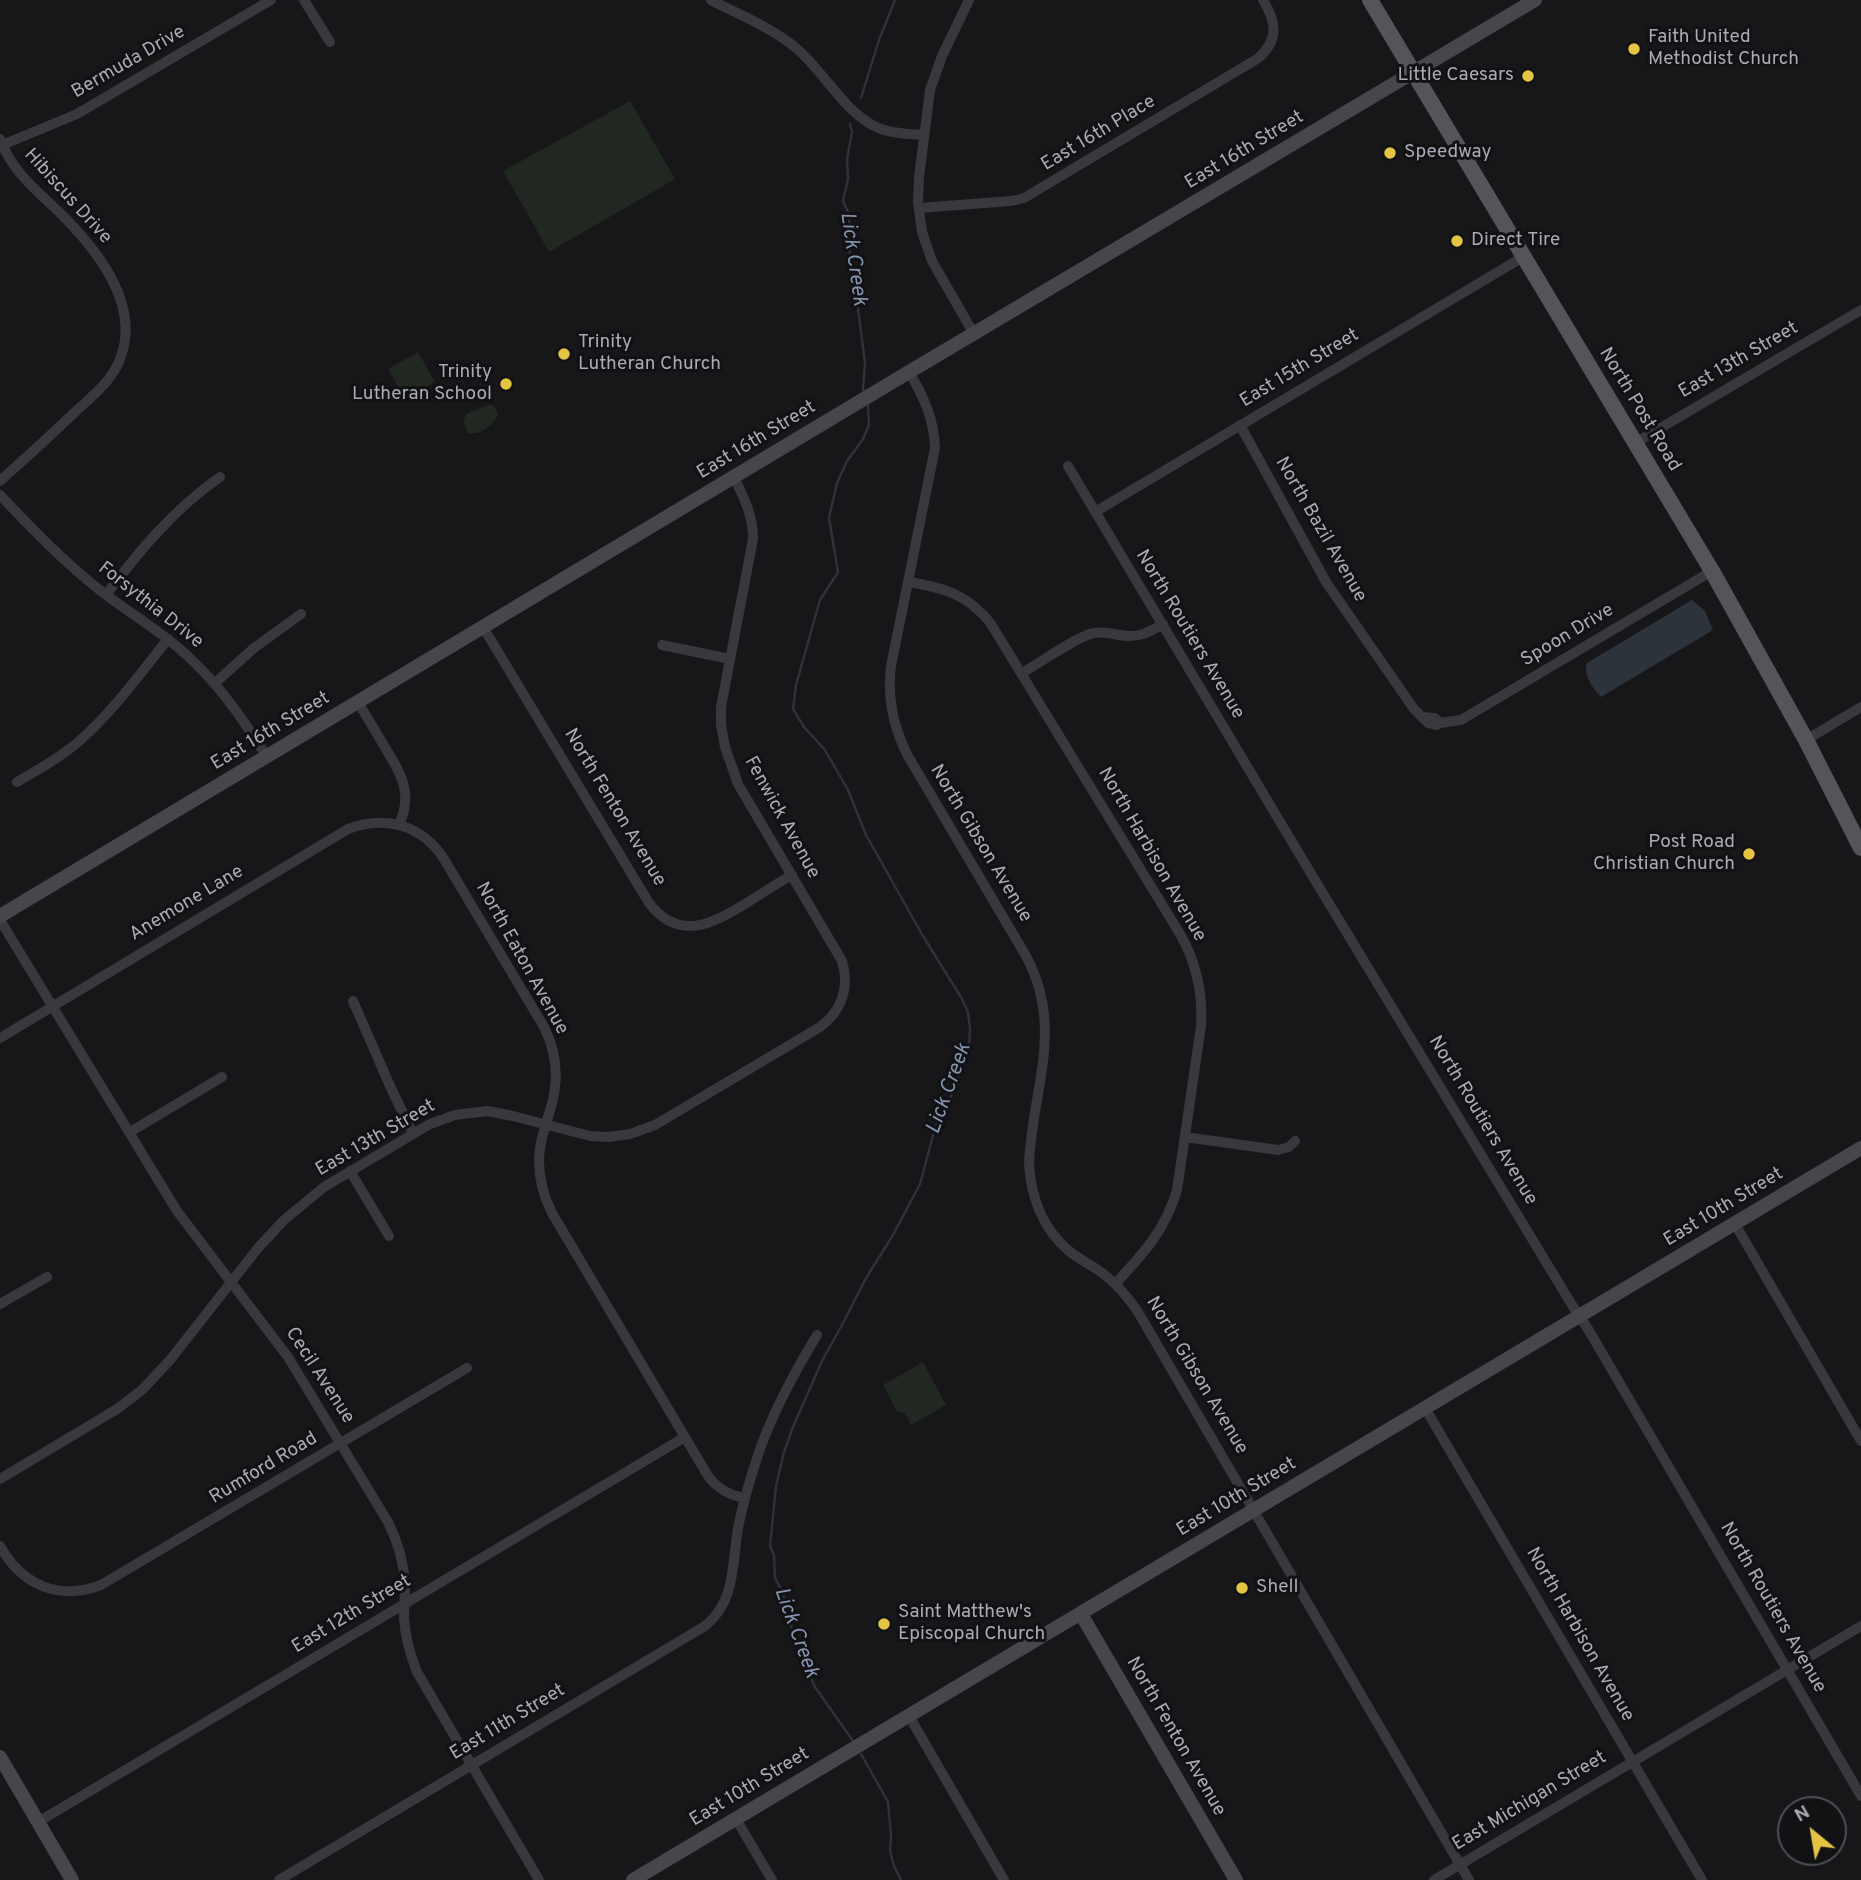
<!DOCTYPE html>
<html>
<head>
<meta charset="utf-8">
<style>
	body { margin:0 }
	#map { position:relative; width:1861px; height:1880px; overflow:hidden; background:#171618; font-family:Overpass,sans-serif }
	canvas { display:block }
	.north { position:absolute; left:1777px; top:1796px; width:70px; height:70px; box-sizing:border-box; background:#121113; border:2px solid #4e4f55; border-radius:50%; rotate:330deg; font-size:19px; font-weight:700; line-height:28px; text-align:center; color:#a9acb7 }
	.north::after { content:''; display:block; margin:auto; width:24px; height:32px; background:#e3c443; clip-path:polygon(50% 0,100% 100%,50% 72%,0 100%) }
</style>
</head>
<body>
<div id="map">
<canvas width="1861" height="1880"></canvas>
<div class="north">N</div>
</div>
<script>
const context = document.querySelector('canvas').getContext('2d');
context.lineJoin = 'round';
function fillPath(path, color) { context.fillStyle = color; context.fill(path, 'evenodd'); }
function strokePath(path, color, width, dash) { context.strokeStyle = color; context.lineWidth = width; context.lineCap = dash ? 'butt' : 'round'; context.setLineDash(dash || []); context.stroke(path); }
function write(font, color, halo, rows, align = 'center') {
  context.font = font + ' Overpass,sans-serif'; context.lineWidth = 6; context.setLineDash([]); context.textBaseline = 'middle'; context.strokeStyle = halo; context.fillStyle = color; for (const [text, x, y, turn = 0] of rows) {
    context.save(); context.translate(x, y); context.rotate((+turn || 0) * Math.PI / 180); context.textAlign = isNaN(turn) ? turn : align; if (halo) context.strokeText(text, 0, 0); context.fillText(text, 0, 0); context.restore();
  }
}
fillPath(new Path2D(`
	M 630,101 L 675,179 L 549,252 L 503,171 Z
	M 418,352 L 435,382 L 405,399 L 388,369 Z
	M 490,404 L 495,407 L 498,414 C 493,427 481,435 468,433 L 463,422 L 466,414 Z
	M 923,1362 L 946,1405 L 911,1425 L 905,1413 L 897,1411 L 883,1385 Z`), '#212822');
fillPath(new Path2D(`
	M 1692,600 L 1705,611 L 1713,630 L 1601,697 C 1593,688 1583,676 1587,663 Z`), '#2d333b');
strokePath(new Path2D(`
	M 861,98 L 879,40 L 895,0
	M 850,124 L 852,132 L 847,159 L 848,179 L 843,201 L 849,214 L 850,262 L 857,277 L 857,301 L 865,363 L 863,389 L 864,392
	M 853,1741 L 815,1687 L 800,1654 L 788,1617 L 783,1593 L 775,1578 L 774,1555 L 770,1546 L 776,1486 L 784,1452 L 793,1427 L 822,1361 L 842,1325 L 866,1278 L 893,1235 L 920,1184 L 935,1128 L 953,1092 L 969,1047 L 970,1029 L 968,1012 L 962,999 L 923,936 L 866,835 L 848,790 L 825,750 L 804,727 L 793,709 L 796,685 L 820,600 L 838,572 L 829,518 L 837,483 L 847,461 L 863,439 L 869,425 L 868,405
	M 861,1754 L 888,1802 L 891,1835 L 890,1851 L 894,1866 L 901,1880`), '#2d333b', 2.5);
strokePath(new Path2D(`
	M 304,0 L 330,42
	M 711,0 C 739,15 771,27 796,48 C 824,71 846,116 881,129 C 895,134 910,134 924,135
	M 969,0 L 942,56 L 930,90 L 919,177 L 918,202 L 922,232 L 932,261 L 974,334
	M 0,139 C 14,176 41,193 67,220 C 103,257 144,312 117,366 C 107,385 89,399 74,413 C 50,436 25,459 0,481
	M 0,146 L 77,114 L 271,0
	M 919,208 L 1011,201 L 1024,198 L 1257,59 C 1279,41 1277,23 1263,0
	M 909,372 C 924,397 934,419 935,448 L 891,666 C 887,698 893,727 908,756 L 1026,956 C 1065,1029 1032,1089 1029,1164 C 1031,1197 1043,1229 1069,1251 C 1079,1259 1091,1265 1101,1272 C 1116,1283 1128,1297 1138,1312 L 1469,1880
	M 1240,425 L 1326,582 L 1414,709 L 1428,723 L 1436,725 L 1440,723 L 1435,718 L 1422,717
	M 1635,443 L 1861,310
	M 1068,466 L 1307,867 L 1572,1305 L 1588,1329 L 1861,1796
	M 0,495 C 32,529 64,562 101,591 C 132,615 167,635 195,663 C 224,691 245,723 267,757
	M 1095,512 L 1523,257
	M 909,582 C 944,588 968,594 991,624 L 1180,934 C 1196,962 1203,994 1201,1026 L 1177,1190 C 1165,1231 1143,1254 1115,1284
	M 106,595 C 139,551 174,509 220,477
	M 483,627 L 649,903 C 679,942 712,924 745,904 C 761,894 776,884 792,875
	M 662,645 L 730,659
	M 1022,673 C 1040,663 1077,636 1094,633 C 1106,631 1115,635 1127,636 C 1141,637 1151,631 1163,624
	M 215,683 L 254,648 L 301,614
	M 358,702 C 366,716 375,730 383,744 C 400,772 414,792 399,825
	M 1440,723 L 1461,720 L 1712,571
	M 1806,740 L 1861,707
	M 17,782 C 38,770 59,758 77,743 C 112,713 139,675 168,639
	M 0,920 L 177,1211 L 288,1357 L 388,1522 C 398,1542 404,1563 405,1585 C 405,1596 404,1607 404,1618 C 405,1637 410,1654 417,1672 L 539,1880
	M 353,1001 L 390,1086 L 413,1134
	M 0,1038 L 348,829 C 386,815 422,825 444,859 L 544,1027 C 557,1053 559,1080 551,1107 C 546,1125 539,1142 539,1161 C 539,1179 544,1197 552,1213 L 708,1476 C 718,1489 729,1495 745,1498
	M 130,1132 L 222,1077
	M 1185,1137 L 1278,1150 L 1289,1147 L 1295,1141
	M 350,1171 L 389,1236
	M 1735,1224 L 1861,1441
	M 0,1304 L 47,1277
	M 1425,1408 L 1702,1880
	M 0,1479 L 117,1409 L 142,1390 L 170,1360 L 258,1248 L 284,1220 L 324,1187 L 430,1124 L 455,1115 L 488,1111 L 513,1116 L 590,1136 L 608,1137 L 630,1134 L 655,1125 L 820,1027 C 842,1011 850,987 842,961 L 738,784 L 725,747 L 721,725 L 721,707 L 753,539 C 753,515 744,498 734,477
	M 0,1546 C 22,1585 58,1601 101,1585 L 467,1368
	M 909,1716 L 1004,1880
	M 736,1819 L 772,1880
	M 38,1822 L 685,1437
	M 279,1880 L 705,1626 C 736,1601 732,1564 738,1528 C 743,1503 750,1479 758,1455 C 772,1413 794,1373 817,1335
	M 1434,1880 L 1861,1626`), '#38383d', 10);
strokePath(new Path2D(`
	M 0,916 L 909,372 L 1535,0
	M 1081,1614 L 1236,1880
	M 0,1757 L 72,1880
	M 633,1880 L 1861,1148`), '#46464d', 14);
strokePath(new Path2D(`
	M 1370,0 L 1712,571 L 1806,740 L 1861,848`), '#54545b', 16);
for (const [x, y, r, color] of [
	[1634,49,7,"#e3c443"],
	[1528,76,7,"#e3c443"],
	[1390,153,7,"#e3c443"],
	[1457,241,7,"#e3c443"],
	[564,354,7,"#e3c443"],
	[506,384,7,"#e3c443"],
	[1749,854,7,"#e3c443"],
	[1242,1588,7,"#e3c443"],
	[884,1624,7,"#e3c443"]
]) { const dot = new Path2D(); dot.arc(x, y, r, 0, 2 * Math.PI); context.fillStyle = color; context.fill(dot); strokePath(dot, '#121113', 2.5); }
write('19px', '#a9acb7', '#121113', [
	["Faith United",1648,38],
	["Methodist Church",1648,60],
	["Little Caesars",1514,76,"right"],
	["Speedway",1404,153],
	["Direct Tire",1471,241],
	["Trinity",578,343],
	["Lutheran Church",578,365],
	["Trinity",492,373,"right"],
	["Lutheran School",492,395,"right"],
	["Post Road",1735,843,"right"],
	["Christian Church",1735,865,"right"],
	["Shell",1256,1588],
	["Saint Matthew's",898,1613],
	["Episcopal Church",898,1635]
], 'left');
write('19px', '#a9acb7', '#121113', [
	["Bermuda Drive",129,63,-30],
	["East 16th Place",1099,134,-31],
	["East 16th Street",1245,151,-31],
	["Hibiscus Drive",67,197,48],
	["East 13th Street",1739,361,-30],
	["East 15th Street",1300,369,-31],
	["North Post Road",1639,410,59],
	["East 16th Street",757,441,-31],
	["North Bazil Avenue",1320,530,60],
	["Forsythia Drive",150,606,38],
	["North Routiers Avenue",1189,635,59],
	["Spoon Drive",1568,636,-31],
	["East 16th Street",271,732,-31],
	["North Fenton Avenue",614,808,59],
	["Fenwick Avenue",781,818,61],
	["North Gibson Avenue",980,844,59],
	["North Harbison Avenue",1151,855,60],
	["Anemone Lane",187,904,-31],
	["North Eaton Avenue",521,959,61],
	["North Routiers Avenue",1482,1121,59],
	["East 13th Street",376,1139,-30],
	["East 10th Street",1724,1208,-31],
	["Cecil Avenue",319,1376,57],
	["North Gibson Avenue",1196,1376,59],
	["Rumford Road",264,1469,-31],
	["East 10th Street",1237,1498,-31],
	["North Routiers Avenue",1772,1608,60],
	["East 12th Street",352,1615,-31],
	["North Harbison Avenue",1579,1635,60],
	["East 11th Street",508,1723,-31],
	["North Fenton Avenue",1175,1737,60],
	["East 10th Street",750,1788,-31],
	["East Michigan Street",1530,1802,-31]
]);
write('italic 21px', '#8394af', '#121113', [
	["Lick Creek",852,259,82],
	["Lick Creek",950,1089,-70],
	["Lick Creek",795,1633,70]
]);
</script>
</body>
</html>
